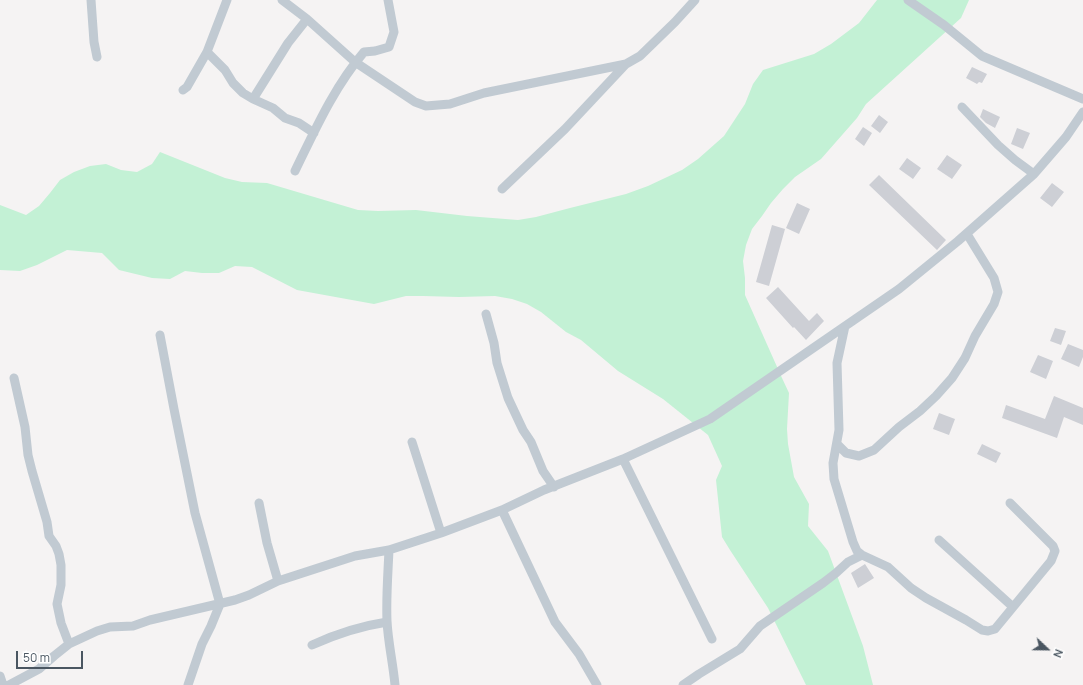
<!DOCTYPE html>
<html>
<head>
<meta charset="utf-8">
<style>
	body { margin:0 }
	#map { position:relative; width:1083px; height:685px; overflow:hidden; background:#f5f3f3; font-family:Manrope,sans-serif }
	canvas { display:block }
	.north { position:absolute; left:1027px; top:629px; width:40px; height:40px; -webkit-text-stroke:3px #fff; paint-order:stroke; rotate:112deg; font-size:11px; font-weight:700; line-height:16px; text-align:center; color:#4a5661 }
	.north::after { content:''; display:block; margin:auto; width:14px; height:18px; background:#4a5661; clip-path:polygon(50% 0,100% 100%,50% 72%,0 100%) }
	.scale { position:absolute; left:16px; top:651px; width:67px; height:18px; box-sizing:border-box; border:2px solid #4a5661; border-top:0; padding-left:5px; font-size:12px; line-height:14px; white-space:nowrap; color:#4a5661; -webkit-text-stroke:3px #fff; paint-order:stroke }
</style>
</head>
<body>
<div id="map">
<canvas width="1083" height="685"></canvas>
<div class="north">N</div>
<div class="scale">50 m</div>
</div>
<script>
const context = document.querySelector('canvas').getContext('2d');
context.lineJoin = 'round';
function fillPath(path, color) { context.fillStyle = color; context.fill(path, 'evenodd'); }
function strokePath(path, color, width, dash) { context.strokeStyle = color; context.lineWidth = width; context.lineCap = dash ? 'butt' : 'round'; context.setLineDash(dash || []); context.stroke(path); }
fillPath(new Path2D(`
	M 877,0 L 969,0 L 961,18 L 866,104 L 857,118 L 821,159 L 795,177 L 783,189 L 771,203 L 762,216 L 752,229 L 746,245 L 743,261 L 745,278 L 745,295 L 782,378 L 789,393 L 787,429 L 788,444 L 794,477 L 809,504 L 808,526 L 828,551 L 863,646 L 873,685 L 806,685 L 768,608 L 730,550 L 722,537 L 716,480 L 722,466 L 708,435 L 663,399 L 618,371 L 581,340 L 566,332 L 541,312 L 527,304 L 512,299 L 495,296 L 459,297 L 423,296 L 406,296 L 374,304 L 297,290 L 252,267 L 235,266 L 219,273 L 202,273 L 185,271 L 170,279 L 152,278 L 119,270 L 102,253 L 67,250 L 37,265 L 20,271 L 0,270 L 0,205 L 26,215 L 39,206 L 50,193 L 60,180 L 74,172 L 90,166 L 106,164 L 121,170 L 137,172 L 152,164 L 160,152 L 225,178 L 242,182 L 267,183 L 358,210 L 378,211 L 416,210 L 467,216 L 518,220 L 536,217 L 570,208 L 626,194 L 648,186 L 682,170 L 698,159 L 724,136 L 745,104 L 753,84 L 763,70 L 814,54 L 831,44 L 859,23 Z`), '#c3f1d5');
fillPath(new Path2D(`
	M 972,67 L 987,74 L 982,83 L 979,82 L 977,84 L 966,78 Z
	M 983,109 L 1000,117 L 995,128 L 986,123 L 980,117 Z
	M 879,115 L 888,122 L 880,133 L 871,126 Z
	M 863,127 L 872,133 L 864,146 L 855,139 Z
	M 1017,128 L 1030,133 L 1023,149 L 1011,144 Z
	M 947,155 L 962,165 L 952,179 L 937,169 Z
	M 907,158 L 921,168 L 913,179 L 899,169 Z
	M 879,175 L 946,240 L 937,250 L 869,185 Z
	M 1052,183 L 1064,192 L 1052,207 L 1040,198 Z
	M 797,203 L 810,209 L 799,234 L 786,228 Z
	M 772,225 L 785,229 L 769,286 L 756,282 Z
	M 778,287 L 809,321 L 817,313 L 824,321 L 806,340 L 794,327 L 793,328 L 766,298 Z
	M 1055,328 L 1066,331 L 1061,345 L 1050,341 Z
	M 1068,344 L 1083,350 L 1083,357 L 1079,367 L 1061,359 Z
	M 1038,355 L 1053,361 L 1046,379 L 1030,372 Z
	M 1054,396 L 1083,408 L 1083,425 L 1064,417 L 1057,438 L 1002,418 L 1006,405 L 1045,419 Z
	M 939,413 L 955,419 L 949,435 L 933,429 Z
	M 982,444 L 1001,453 L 996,463 L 977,454 Z
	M 865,564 L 874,578 L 858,588 L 851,573 Z`), '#cdcfd5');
strokePath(new Path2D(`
	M 91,0 L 94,42 L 97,57
	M 282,0 L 307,19 L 355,62 L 415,102 L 426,106 L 450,104 L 484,93 L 626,64
	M 908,0 L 944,25 L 982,56 L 1083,99
	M 207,52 L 225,70 L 233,83 L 243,93 L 253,99 L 288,43 L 307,19
	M 183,90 L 187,87 L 207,52 L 227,0
	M 253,99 L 273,108 L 285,118 L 299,123 L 314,133
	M 962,107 L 998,145 L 1015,160 L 1034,174
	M 295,171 C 315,130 334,87 364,52 L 375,51 L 389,47 L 394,32 L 388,0
	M 502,189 L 565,129 L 626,64 L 640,56 L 675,22 L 695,0
	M 486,314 L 494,343 L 497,363 L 508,398 L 523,430 L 531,442 L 543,471 L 554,487
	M 845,326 L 837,363 L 839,430 L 833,463 L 834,479 L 853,542 L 857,551 L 862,555 L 888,567 L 911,588 L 926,598 L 966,620 L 982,630 L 988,631 L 995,629 L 1051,561 L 1055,551 L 1053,546 L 1010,503
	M 160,335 L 174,409 L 195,513 L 220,604 L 211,626 L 202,644 L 188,685
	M 14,378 L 25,427 L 28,455 L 32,471 L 47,522 L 49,536 L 56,546 L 59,554 L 61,565 L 61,585 L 57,604 L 61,623 L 69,644
	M 412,442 L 441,533
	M 837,444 L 846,453 L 859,456 L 874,450 L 899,427 L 920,411 L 936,396 L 952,378 L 965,358 L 975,336 L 994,304 L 998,292 L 994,278 L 967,234
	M 623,459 L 712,639
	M 259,503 L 267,543 L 278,581
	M 502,510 L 555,622 L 579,654 L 597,685
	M 939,540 L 1013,607
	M 389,550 C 388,573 386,597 387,621 C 388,642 393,663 395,685
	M 312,645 C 336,634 361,626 387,622
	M 0,676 L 3,685
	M 9,685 L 39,669 L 54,656 L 69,644 L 97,631 L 110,627 L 133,626 L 150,620 L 235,600 L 249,595 L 278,581 L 355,556 L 389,550 L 441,533 L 502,510 L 544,490 L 623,459 L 710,419 L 899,289 L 958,241 L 1034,174 L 1066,137 L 1083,112
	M 683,685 L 699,674 L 740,649 L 760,626 L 823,583 L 836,573 L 848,562 L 862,555`), '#c1cad2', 9);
</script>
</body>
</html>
